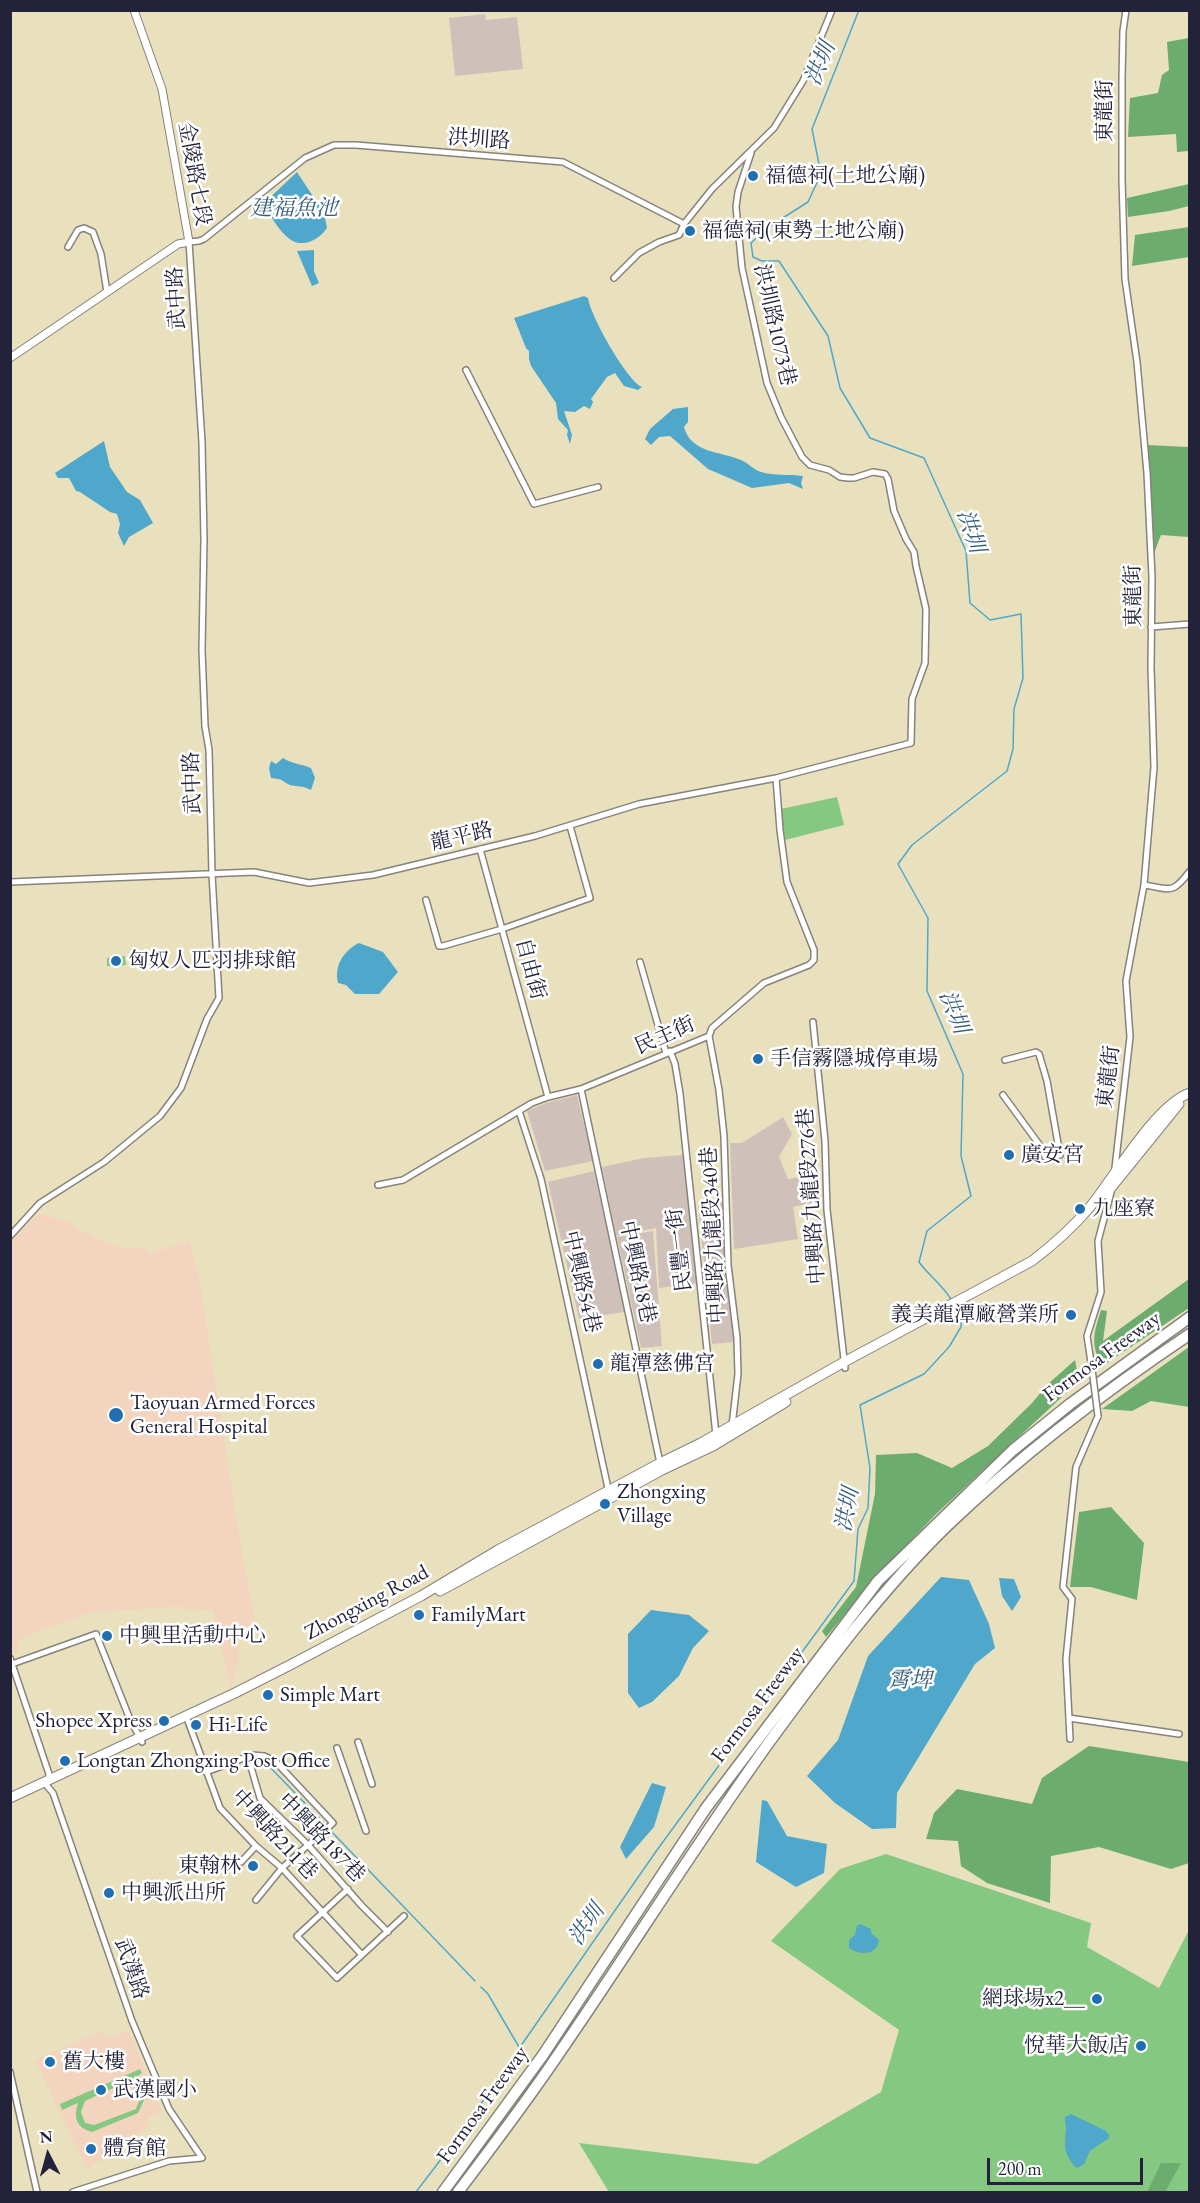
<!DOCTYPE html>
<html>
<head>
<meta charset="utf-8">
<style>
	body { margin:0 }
	#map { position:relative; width:1200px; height:2203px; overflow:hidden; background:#e9e1be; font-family:"EB Garamond",serif }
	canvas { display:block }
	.frame { position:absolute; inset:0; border:12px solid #22223b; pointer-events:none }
	.north { position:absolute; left:18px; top:2125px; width:60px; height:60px; -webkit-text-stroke:4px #fff; paint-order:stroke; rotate:354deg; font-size:16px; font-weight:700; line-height:24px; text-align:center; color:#22223b }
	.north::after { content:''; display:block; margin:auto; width:21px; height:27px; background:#22223b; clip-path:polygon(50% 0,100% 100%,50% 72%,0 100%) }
	.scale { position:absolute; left:987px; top:2158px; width:156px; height:27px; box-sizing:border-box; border:3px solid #22223b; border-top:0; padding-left:8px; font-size:18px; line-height:21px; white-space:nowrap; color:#22223b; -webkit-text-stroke:4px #fff; paint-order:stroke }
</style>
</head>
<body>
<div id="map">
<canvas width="1200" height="2203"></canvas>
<div class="frame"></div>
<div class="north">N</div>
<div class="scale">200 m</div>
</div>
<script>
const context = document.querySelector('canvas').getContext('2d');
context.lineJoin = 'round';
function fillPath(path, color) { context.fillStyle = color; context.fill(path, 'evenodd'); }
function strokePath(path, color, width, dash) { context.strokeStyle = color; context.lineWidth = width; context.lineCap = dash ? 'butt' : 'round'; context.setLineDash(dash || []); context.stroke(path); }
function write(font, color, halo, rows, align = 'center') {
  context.font = font + ' "EB Garamond","Noto Serif TC",serif'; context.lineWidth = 5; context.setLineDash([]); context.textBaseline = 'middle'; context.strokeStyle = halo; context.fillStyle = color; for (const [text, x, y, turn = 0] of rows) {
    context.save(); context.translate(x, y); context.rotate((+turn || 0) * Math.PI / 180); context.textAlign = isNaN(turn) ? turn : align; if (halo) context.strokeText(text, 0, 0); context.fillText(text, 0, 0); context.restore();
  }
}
fillPath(new Path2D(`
	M 39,1214 L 63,1220 L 97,1239 L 121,1247 L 147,1249 L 149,1254 L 190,1241 L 199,1277 L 242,1554 L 256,1624 L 237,1628 L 239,1659 L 231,1690 L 213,1610 L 182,1609 L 180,1606 L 89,1613 L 20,1639 L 15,1659 L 13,1646 L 11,1646 L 11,1243 L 24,1227 Z
	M 102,2030 L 106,2038 L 129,2031 L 162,2112 L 148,2118 L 148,2127 L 87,2170 L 35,2060 Z`), '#f3d4be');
fillPath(new Path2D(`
	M 485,14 L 486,20 L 517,17 L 523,69 L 455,76 L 449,18 Z
	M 577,1095 L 593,1161 L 545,1171 L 527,1111 L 546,1103 Z
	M 783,1117 L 792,1134 L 779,1157 L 788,1179 L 817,1174 L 820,1201 L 793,1207 L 798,1239 L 734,1249 L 730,1143 L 742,1143 Z
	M 683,1155 L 699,1283 L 659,1288 L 656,1228 L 616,1236 L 602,1167 L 644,1158 Z
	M 594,1171 L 625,1307 L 624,1312 L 579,1319 L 548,1182 Z
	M 722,1202 L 727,1282 L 706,1282 L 698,1206 Z
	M 653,1231 L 662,1346 L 641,1348 L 617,1237 Z
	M 728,1283 L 735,1342 L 712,1344 L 706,1284 Z`), '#cfc0ba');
fillPath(new Path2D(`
	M 837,797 L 844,825 L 785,840 L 781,809 Z
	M 125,956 L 126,965 L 107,966 L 107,958 Z
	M 886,1854 L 1091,1923 L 1087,1947 L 1159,1988 L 1189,1930 L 1189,2192 L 609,2192 L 579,2143 L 757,2164 L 881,2092 L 899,2030 L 771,1941 L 840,1869 Z
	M 140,2069 L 142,2073 L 133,2079 L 141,2086 L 145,2098 L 138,2113 L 92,2132 C 77,2128 73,2118 78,2103 L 62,2110 L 60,2104 ZM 122,2084 L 129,2085 L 137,2089 L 139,2101 L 136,2109 L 94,2125 L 85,2123 L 81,2112 L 85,2101 Z`), '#85c881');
fillPath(new Path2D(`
	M 1189,38 L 1189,151 L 1177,152 L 1176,134 L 1128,137 L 1130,98 L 1158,93 L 1162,75 L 1169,70 L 1167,42 Z
	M 1189,184 L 1189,206 L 1169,211 L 1128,217 L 1127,198 Z
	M 1189,227 L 1189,257 L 1132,266 L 1135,235 Z
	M 1146,445 L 1189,447 L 1189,537 L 1161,535 L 1153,556 Z
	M 1189,1279 L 1189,1308 L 1101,1367 C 1091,1341 1093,1336 1101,1310 L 1107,1311 L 1103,1341 Z
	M 1189,1347 L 1189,1407 L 1151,1401 L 1132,1411 L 1102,1409 Z
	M 1075,1360 L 1079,1381 L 935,1515 L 872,1582 L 826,1637 L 822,1631 L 856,1587 L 875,1494 L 876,1455 L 917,1453 L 952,1468 L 988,1446 L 1032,1403 L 1047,1385 Z
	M 1111,1507 L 1144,1543 L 1137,1600 L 1091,1587 L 1070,1587 L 1079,1512 Z
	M 1089,1746 L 1189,1762 L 1189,1863 L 1171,1869 L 1099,1847 L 1051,1856 L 1050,1903 L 987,1883 L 961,1866 L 958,1841 L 926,1839 L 934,1813 L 957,1789 L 1032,1804 L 1042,1778 Z
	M 1161,2163 L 1181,2163 L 1165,2192 L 1147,2192 Z`), '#6cac6f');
fillPath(new Path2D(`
	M 297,172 L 324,213 L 327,228 C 318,241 300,250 286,236 C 277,228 270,214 263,204 Z
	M 314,250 L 314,271 L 319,283 L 312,286 L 297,251 Z
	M 584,296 L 588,298 C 590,315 627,381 642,387 L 638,390 L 624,386 L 615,373 L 607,377 L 591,399 L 593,402 L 590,409 L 584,406 L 575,412 L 564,411 L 572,435 L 570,444 L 567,435 L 568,430 L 558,419 L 556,403 L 531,366 L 529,359 L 529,351 L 526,348 L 514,318 Z
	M 688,407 L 688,422 L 684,427 C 691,453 719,451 741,460 C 748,463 754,470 761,472 C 773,476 790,474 803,476 L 801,483 L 803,489 L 789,483 L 752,488 L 708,469 L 670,436 L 659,437 L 651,445 L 645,439 L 650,429 L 673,409 Z
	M 104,441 L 110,467 L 127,492 L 140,500 L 153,523 L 129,537 L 124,546 L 118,533 L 120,524 L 117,514 L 110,512 L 80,492 L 76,491 L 69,478 L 58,478 L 55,473 Z
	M 283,758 C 292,764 302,764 311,768 L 315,778 L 311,790 C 302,785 298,787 290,785 C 281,781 284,779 271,778 L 269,768 L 271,761 L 276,764 Z
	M 359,943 L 383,952 L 398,972 L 379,994 L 355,994 L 346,985 L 338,983 C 334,966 343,951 359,943 Z
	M 941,1577 L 969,1580 L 989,1624 L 995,1648 L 975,1664 L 897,1793 L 896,1828 L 872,1829 L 835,1803 L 807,1776 L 838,1740 L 868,1656 Z
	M 999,1578 L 1014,1579 L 1021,1597 L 1012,1611 L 1002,1596 Z
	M 651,1610 L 689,1615 L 709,1631 L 693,1648 L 679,1676 L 652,1702 L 639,1708 L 628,1693 L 628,1634 Z
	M 652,1783 L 666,1787 L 654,1827 L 626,1859 L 620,1847 Z
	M 762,1800 L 767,1801 L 787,1836 L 827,1844 L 824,1873 L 796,1887 L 756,1862 Z
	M 860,1924 L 871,1929 L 871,1933 L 879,1940 C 877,1955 861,1956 849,1948 L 849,1940 L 855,1935 L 857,1926 Z
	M 1071,2114 L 1106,2131 L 1109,2135 L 1109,2138 L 1090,2151 L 1084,2164 L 1078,2168 L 1075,2167 C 1064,2152 1064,2149 1066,2131 C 1067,2126 1064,2122 1065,2117 Z`), '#4fa8cc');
strokePath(new Path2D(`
	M 859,10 L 812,129 L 821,174 L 808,202 L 767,228 L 751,243 L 753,257 L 762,261 L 779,261 L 828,336 L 840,388 L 870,438 L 924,458 L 966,551 L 970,603 L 990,620 L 1021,614 L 1023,678 L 1014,709 L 1013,749 L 1007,771 L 912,845 L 898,864 L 928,918 L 927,991 L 963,1074 L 961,1156 L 971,1196 L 927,1231 L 919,1262 C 929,1276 944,1286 952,1301
	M 264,1761 L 326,1825
	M 329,1829 L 475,1981
	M 481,1987 L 488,1994 L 519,2047
	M 511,2060 L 657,1850 L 854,1581 L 858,1529 L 868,1508 L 870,1468 L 860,1405 L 924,1374 L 949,1347 L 961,1327 L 961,1317 L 956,1308
	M 416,2192 L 461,2133 L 506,2067`), '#4fa8cc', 1.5);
const minor = new Path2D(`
	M 68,247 L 78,230 L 84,228 L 93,232 L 101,254 L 107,292
	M 614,278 L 639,253 L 659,242 L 679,235 L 684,224
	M 466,370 L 534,504 L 598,487
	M 1151,627 L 1190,624
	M 480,849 L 548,1097
	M 10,882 L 254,872 L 309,883 L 373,875 L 535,836 L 639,804 L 776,778 L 911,743 L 912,699 L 925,663 L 926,609 L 916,566 L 914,552 L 906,539 L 894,511 L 888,479 L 885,474 L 873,472 L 854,478 L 848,478 L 840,477 L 829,470 L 810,465 L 802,457 L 781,417 L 767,383 L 742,268 L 736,207 L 738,192 L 751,153
	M 1144,885 C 1171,889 1172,895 1190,871
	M 426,900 L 439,946 L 443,946 L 502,929 L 590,898 L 570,826
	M 640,962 L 666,1053
	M 813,1022 L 825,1141 L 827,1210 L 845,1368
	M 709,1036 L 719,1090 L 724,1136 L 728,1265 L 737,1338 L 738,1374 L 732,1426
	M 670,1051 L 675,1064 L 680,1094 L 716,1435
	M 581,1089 L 660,1463
	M 1003,1095 L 1044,1151 L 1045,1157 L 1060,1155 L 1047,1081 L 1039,1054 L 1036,1052 L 1005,1060
	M 519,1111 L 541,1179 L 609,1493
	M 1115,1168 L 1130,1037 L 1126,981 L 1144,885 L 1154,767 L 1151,667 L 1152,577 L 1147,473 L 1137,362 L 1125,279 L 1122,179 L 1122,79 L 1123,31 L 1126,10
	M 378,1185 L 403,1180 L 532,1103 L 548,1097 L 581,1089 L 709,1036 L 712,1028 L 764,983 L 809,965 L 814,960 L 814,950 L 787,882 L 780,830 L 776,778
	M 10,1236 L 40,1203 L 104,1162 L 160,1116 L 181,1088 L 207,1019 L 219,998 L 212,874 L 209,750 L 205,726 L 202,650 L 204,539 L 202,442 L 189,242 L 199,241 L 204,239 L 305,158 L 334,145 L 356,145 L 563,162 L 684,224 L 712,189 L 774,128 L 803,81 L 832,10
	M 1092,1369 L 1087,1336 L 1101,1292 L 1098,1241 L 1111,1192
	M 10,1658 L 49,1774 L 47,1786 L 53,1793 L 132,2021 L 169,2109 L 202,2158 L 169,2161 L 73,2192
	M 12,1664 L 96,1634 L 129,1717 L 142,1742
	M 1069,1718 L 1179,1734
	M 188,1721 L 220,1808 L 256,1846 L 282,1868 L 362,1955
	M 1070,1739 L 1066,1659 L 1072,1599 L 1063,1587 L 1076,1467 L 1098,1416
	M 358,1742 L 372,1784
	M 337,1748 L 366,1831
	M 248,1757 L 260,1798 L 308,1845 L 362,1906 L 388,1932
	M 206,1772 L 252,1755 L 264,1756 L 275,1761 L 333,1823 L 282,1868 L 256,1900
	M 241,1862 L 256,1846
	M 348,1889 L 297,1936 L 337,1978 L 404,1916
	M 10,2072 L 37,2192`);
const tertiary = new Path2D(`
	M 10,358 L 178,244 L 189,242 L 162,89 L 134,10`);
const primary = new Path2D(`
	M 1106,1194 L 1179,1104
	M 440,1591 L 662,1470 L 713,1446 L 786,1402
	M 10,1798 L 235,1693 L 290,1665 L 421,1596 L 498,1550 L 660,1463 L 701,1443 L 844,1362 L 1032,1261 C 1053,1245 1073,1227 1090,1207 C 1113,1179 1156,1104 1190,1093`);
const motorway = new Path2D(`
	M 443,2192 L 543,2055 L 706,1808 L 878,1581 L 1013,1450 L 1070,1404 L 1190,1317
	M 458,2192 C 489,2151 520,2110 549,2068 C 624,1960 693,1848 770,1741 C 825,1666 881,1590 948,1525 C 1022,1454 1105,1391 1190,1334`);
strokePath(minor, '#86827c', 8);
strokePath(tertiary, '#86827c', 9);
strokePath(primary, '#86827c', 11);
strokePath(motorway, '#86827c', 13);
strokePath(minor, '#fff', 5);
strokePath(tertiary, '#fff', 7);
strokePath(primary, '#fff', 9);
strokePath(motorway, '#fff', 10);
const minorBridge = new Path2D(`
	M 1092,1369 L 1098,1416`);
strokePath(minorBridge, '#86827c', 8, []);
strokePath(minorBridge, '#fff', 5);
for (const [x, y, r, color] of [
	[753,176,6,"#1f6fb2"],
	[690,231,6,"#1f6fb2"],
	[116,961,6,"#1f6fb2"],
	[758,1059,6,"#1f6fb2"],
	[1009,1155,6,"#1f6fb2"],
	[1080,1209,6,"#1f6fb2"],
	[1071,1315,6,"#1f6fb2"],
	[598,1364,6,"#1f6fb2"],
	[116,1415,8,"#1f6fb2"],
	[605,1504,6,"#1f6fb2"],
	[419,1615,6,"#1f6fb2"],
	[107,1636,6,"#1f6fb2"],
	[268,1695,6,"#1f6fb2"],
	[164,1721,6,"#1f6fb2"],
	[196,1725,6,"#1f6fb2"],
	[65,1761,6,"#1f6fb2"],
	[253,1866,6,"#1f6fb2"],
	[109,1893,6,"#1f6fb2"],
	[1097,1999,6,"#1f6fb2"],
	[1141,2046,6,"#1f6fb2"],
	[50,2062,6,"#1f6fb2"],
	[101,2090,6,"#1f6fb2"],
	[91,2149,6,"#1f6fb2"]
]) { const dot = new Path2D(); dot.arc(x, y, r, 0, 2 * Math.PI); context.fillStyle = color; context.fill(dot); strokePath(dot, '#fff', 2); }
write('21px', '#22223b', '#fff', [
	["東龍街",1105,111,-90],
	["洪圳路",479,140,4],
	["金陵路七段",194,174,80],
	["武中路",177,298,-93],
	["洪圳路1073巷",774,325,77],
	["東龍街",1134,596,-91],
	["武中路",193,783,-92],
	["龍平路",462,837,-13],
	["自由街",530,969,75],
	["民主街",665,1036,-24],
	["東龍街",1109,1077,-83],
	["中興路九龍段276巷",812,1196,-94],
	["中興路九龍段340巷",714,1235,-93],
	["民豐一街",680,1250,-97],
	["中興路18巷",637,1272,78],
	["中興路54巷",581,1282,77],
	["Formosa Freeway",1102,1357,-36],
	["Zhongxing Road",367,1603,-28],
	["Formosa Freeway",758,1705,-53],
	["中興路211巷",274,1835,47],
	["中興路187巷",321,1838,46],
	["武漢路",131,1969,71],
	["Formosa Freeway",483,2105,-54]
]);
write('21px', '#22223b', '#fff', [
	["福德祠(土地公廟)",765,176],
	["福德祠(東勢土地公廟)",702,231],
	["匈奴人匹羽排球館",128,961],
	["手信霧隱城停車場",770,1059],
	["廣安宮",1021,1155],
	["九座寮",1092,1209],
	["義美龍潭廠營業所",1059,1315,"right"],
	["龍潭慈佛宮",610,1364],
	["Taoyuan Armed Forces",130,1403],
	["General Hospital",130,1427],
	["Zhongxing",617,1492],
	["Village",617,1516],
	["FamilyMart",431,1615],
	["中興里活動中心",119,1636],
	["Simple Mart",280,1695],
	["Shopee Xpress",152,1721,"right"],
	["Hi-Life",208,1725],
	["Longtan Zhongxing Post Office",77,1761],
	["東翰林",241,1866,"right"],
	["中興派出所",121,1893],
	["網球場x2＿",1085,1999,"right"],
	["悅華大飯店",1129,2046,"right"],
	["舊大樓",62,2062],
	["武漢國小",113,2090],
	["體育館",103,2149]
], 'left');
write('italic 22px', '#365e7c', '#fff', [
	["洪圳",821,64,-68],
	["建福魚池",294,209],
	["洪圳",970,531,71],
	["洪圳",953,1012,68],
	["洪圳",848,1510,-79],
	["霄埤",910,1681],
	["洪圳",587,1925,-55]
]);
</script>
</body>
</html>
